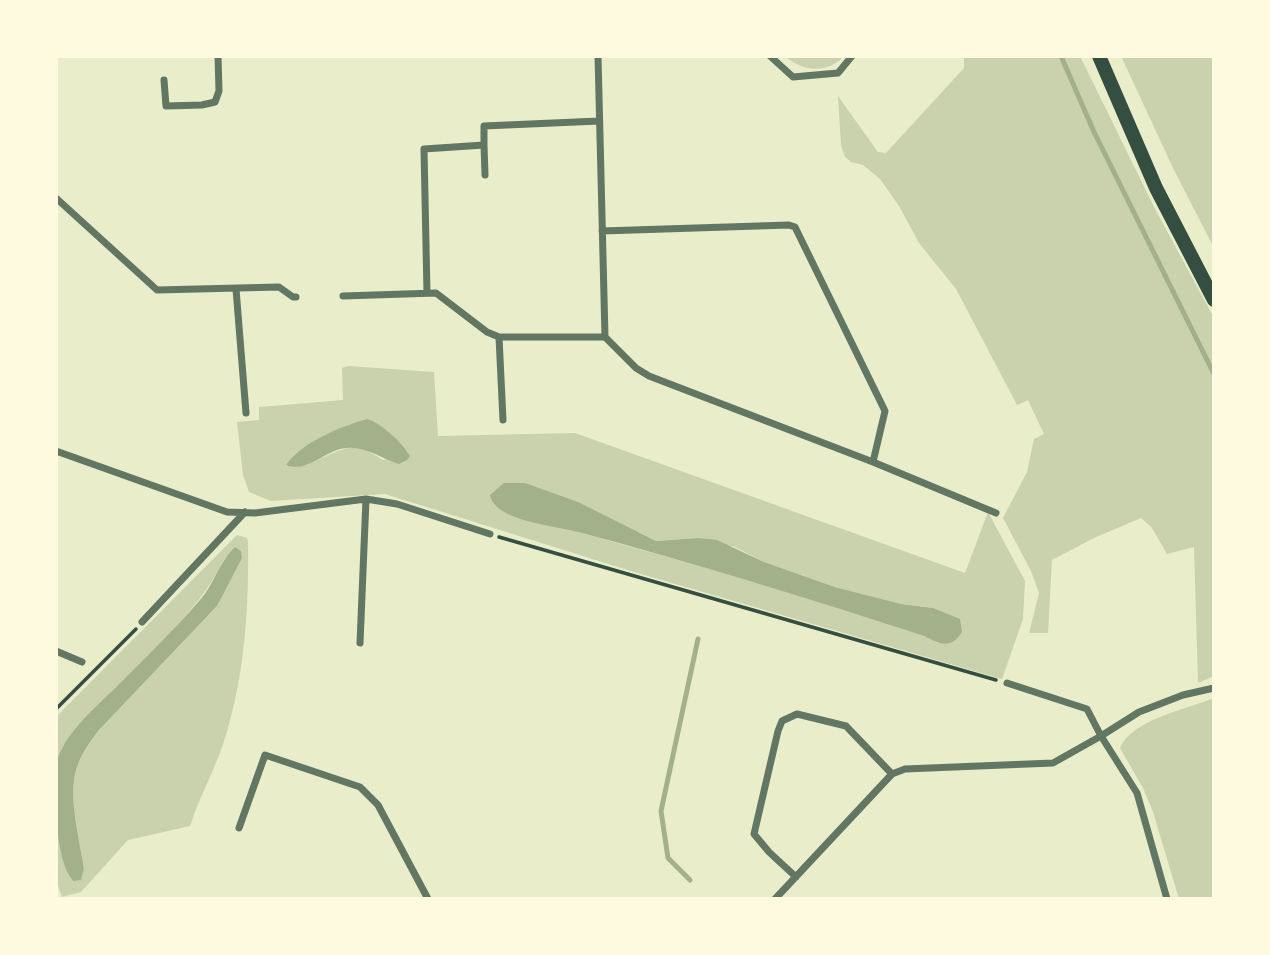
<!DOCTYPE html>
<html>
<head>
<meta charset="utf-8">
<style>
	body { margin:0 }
	#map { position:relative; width:1270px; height:955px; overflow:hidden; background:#e9edc9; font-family:Mulish,sans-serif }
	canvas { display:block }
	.frame { position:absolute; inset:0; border:58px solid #fefae0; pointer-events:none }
</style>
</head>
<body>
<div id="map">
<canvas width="1270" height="955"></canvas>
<div class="frame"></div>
</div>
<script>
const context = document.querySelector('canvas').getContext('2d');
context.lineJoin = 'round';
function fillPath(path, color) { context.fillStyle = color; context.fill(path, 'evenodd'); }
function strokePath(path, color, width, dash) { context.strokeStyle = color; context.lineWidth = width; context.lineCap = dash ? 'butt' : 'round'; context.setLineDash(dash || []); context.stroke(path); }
fillPath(new Path2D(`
	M 785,56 L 844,56 C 827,74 803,72 785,56 Z
	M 964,56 L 1080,56 L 1154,207 L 1214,318 L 1214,676 L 1198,683 L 1194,547 L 1167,554 L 1152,528 L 1141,518 L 1094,538 L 1052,560 L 1048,633 L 1029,633 L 1039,593 L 1031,571 L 1003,518 L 1027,472 L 1034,439 L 1044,434 L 1028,400 L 1017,405 L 956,289 L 919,243 L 899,206 L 880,179 L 863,165 L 851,162 L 845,157 L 841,145 L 838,96 L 878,152 L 886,153 L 964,68 Z
	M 1121,56 L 1214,56 L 1214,248 L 1173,168 Z
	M 348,366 L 434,372 L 438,436 L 575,433 L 965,573 L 988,512 L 1025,581 L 1023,619 L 1002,679 L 634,572 L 385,494 L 271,501 L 249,492 L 243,475 L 237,422 L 259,420 L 259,407 L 343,400 L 342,368 ZM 351,424 L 379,425 L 408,452 L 383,460 C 376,456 367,449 358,448 C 332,445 307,474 286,465 C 299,444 329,435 351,424 ZM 578,532 L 639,532 L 656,541 L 698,538 L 735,547 L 764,562 L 835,587 L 901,604 L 933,608 L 938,643 L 924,636 L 750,580 Z
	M 237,535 L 247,538 L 248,542 C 249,607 245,672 226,735 C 217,766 200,795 190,826 L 128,840 L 81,892 L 62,897 L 56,880 L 56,819 L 69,875 L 73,881 L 84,869 C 80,841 69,801 75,774 C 79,757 89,744 99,730 L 217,606 L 225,558 C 199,611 152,650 111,692 C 91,713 65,735 56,763 L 56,717 Z
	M 1214,698 L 1214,899 L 1179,899 L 1153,812 L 1143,788 L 1120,748 C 1131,720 1187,709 1214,698 Z`), '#cad2ad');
fillPath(new Path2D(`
	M 367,419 C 380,422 404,444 410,456 L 407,460 L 399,464 C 382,459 365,446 347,448 C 326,449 307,474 286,465 C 300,443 342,426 367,419 Z
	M 504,483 L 525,483 L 578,502 L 656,541 L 698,538 L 717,540 L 764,562 L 835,587 L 901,604 L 933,608 L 960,619 L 962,632 C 951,649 941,645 924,636 C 810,599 695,563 578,532 C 557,526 494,521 490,495 Z
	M 235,547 L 241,551 L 242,558 L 217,606 L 99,730 C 89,743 79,757 75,774 C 69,801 80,841 84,869 L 81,880 L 73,881 C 53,856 56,794 56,763 C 65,733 94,709 116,687 C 144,659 173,631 199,601 C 214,585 219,562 235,547 Z`), '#a3b18a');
strokePath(new Path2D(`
	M 1061,56 L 1094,132 L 1214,374
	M 690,880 L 668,858 L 661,811 L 698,639`), '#a3b18a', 5);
strokePath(new Path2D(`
	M 499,537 L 996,680
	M 56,709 L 136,629`), '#344e41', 3.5);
strokePath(new Path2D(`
	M 598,56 L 605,337 L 636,368 L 649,376 L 873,462 L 996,513
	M 770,56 L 793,77 L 838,73 L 852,56
	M 164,80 L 166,106 L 202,105 L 215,102 L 219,91 L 218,56
	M 484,145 L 485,175
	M 56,198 L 157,290 L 279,287 L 293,297 L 296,297
	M 602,231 L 789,225 L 795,227 L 885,411 L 873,462
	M 236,289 L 246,413
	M 427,293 L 424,149 L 484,145 L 484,126 L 599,121
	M 343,296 L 436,293 L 487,332 L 499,337 L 605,337
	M 499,337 L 503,420
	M 56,451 L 227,512 L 255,513 L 366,499 L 397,504 L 490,534
	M 142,622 L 245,512
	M 360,643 L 366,499
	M 56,651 L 82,662
	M 1007,683 L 1087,709 L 1101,736 L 1139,712 L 1183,695 L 1214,688
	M 239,828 L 265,755 L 360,787 L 378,805 L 428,899
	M 796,877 L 769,852 L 754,834 L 778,731 L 782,721 L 797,714 L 846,726 L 892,774
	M 775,899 L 892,774 L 905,769 L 1053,763 L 1101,736 L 1137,793 L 1167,899`), '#617663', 7);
strokePath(new Path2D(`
	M 1099,56 L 1156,188 L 1214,300`), '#344e41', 14);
</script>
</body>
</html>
